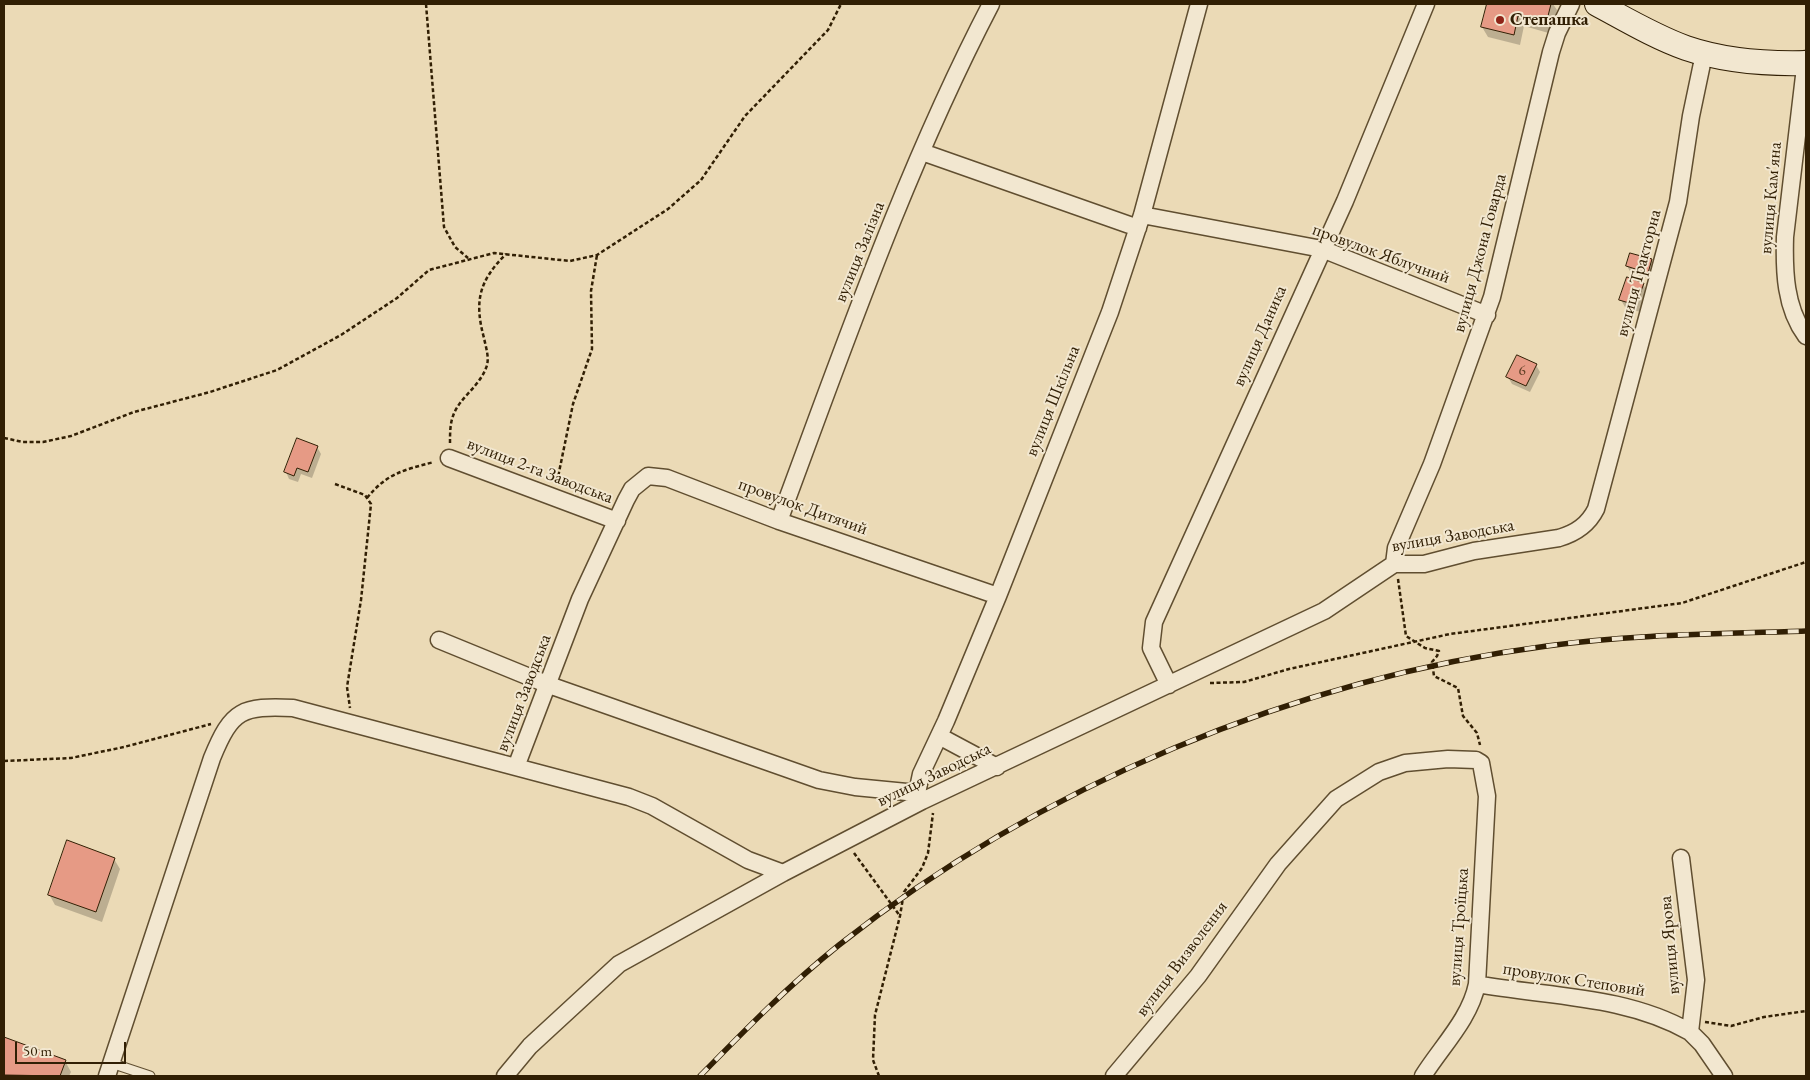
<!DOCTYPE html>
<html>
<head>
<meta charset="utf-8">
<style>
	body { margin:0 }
	#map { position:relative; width:1810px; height:1080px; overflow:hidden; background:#ebdab6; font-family:"EB Garamond",serif }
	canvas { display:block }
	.frame { position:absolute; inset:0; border:5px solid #311f04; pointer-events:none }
	.scale { position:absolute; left:15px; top:1042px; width:111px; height:22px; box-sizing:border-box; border:2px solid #311f04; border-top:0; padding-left:6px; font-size:15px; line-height:18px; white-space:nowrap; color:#311f04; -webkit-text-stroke:4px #f2e7d0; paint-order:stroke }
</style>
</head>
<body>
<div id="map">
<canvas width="1810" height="1080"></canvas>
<div class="frame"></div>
<div class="scale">50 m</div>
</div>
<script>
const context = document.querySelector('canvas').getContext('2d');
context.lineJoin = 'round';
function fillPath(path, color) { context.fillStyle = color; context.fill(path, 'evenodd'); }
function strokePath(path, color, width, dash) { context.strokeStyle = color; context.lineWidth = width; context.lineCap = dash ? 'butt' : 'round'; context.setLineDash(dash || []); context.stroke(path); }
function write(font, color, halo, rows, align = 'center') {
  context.font = font + ' "EB Garamond",serif'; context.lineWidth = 4; context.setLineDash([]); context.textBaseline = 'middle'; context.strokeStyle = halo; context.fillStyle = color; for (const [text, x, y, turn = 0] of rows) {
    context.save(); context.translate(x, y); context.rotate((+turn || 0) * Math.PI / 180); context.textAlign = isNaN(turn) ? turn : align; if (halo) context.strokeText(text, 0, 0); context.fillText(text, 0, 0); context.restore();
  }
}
fillPath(new Path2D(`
	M 1488,4 L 1553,4 L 1557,10 L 1552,34 L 1524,26 L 1520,45 L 1488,37 L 1482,27 Z
	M 1651,260 L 1655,267 L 1651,279 L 1631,273 L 1627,266 Z
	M 1643,284 L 1647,291 L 1640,312 L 1625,307 L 1621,300 Z
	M 1536,365 L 1540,372 L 1530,392 L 1512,384 L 1508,377 Z
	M 317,447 L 321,454 L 312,478 L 301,474 L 298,482 L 289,479 L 286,472 Z
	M 114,859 L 120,869 L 102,922 L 55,905 L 49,894 Z
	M 4,1039 L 65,1061 L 71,1072 L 69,1076 L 4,1076 Z`), '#0003');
const building = new Path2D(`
	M 1487,4 L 1551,4 L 1546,24 L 1518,16 L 1514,35 L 1481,27 Z
	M 1630,253 L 1652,259 L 1648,273 L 1626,266 Z
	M 1627,277 L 1644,283 L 1636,305 L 1619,300 Z
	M 1517,355 L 1537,364 L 1526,386 L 1506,377 Z
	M 297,438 L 318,446 L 308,472 L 297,468 L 294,476 L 284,472 Z
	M 67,840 L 115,858 L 96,912 L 48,895 Z
	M 4,1037 L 66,1060 L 60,1076 L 4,1075 Z`);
fillPath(building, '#e69a85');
strokePath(building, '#311f04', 1);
const lane = new Path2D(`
	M 111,1063 L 150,1076`);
const street = new Path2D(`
	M 1806,59 L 1785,237 C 1784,271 1785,308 1806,336
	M 922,152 L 1138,228
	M 1142,215 L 1322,249 L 1487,315
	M 449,458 L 617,521
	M 779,521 C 844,347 905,169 991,4
	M 1394,564 L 1396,548 L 1432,464 L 1492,297 L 1551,52 L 1557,33 L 1571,4
	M 439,640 L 549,685 L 819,780 L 855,787 L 917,793
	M 1169,685 L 1151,648 L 1154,622 L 1345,201 L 1426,4
	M 939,736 L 997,767
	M 516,767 L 580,599 L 626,500 L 632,489 L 648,476 L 667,478 L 779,521 L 998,596
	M 922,801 L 917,793 L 921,774 L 946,721 L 998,596 L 1110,312 L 1142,215 L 1199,4
	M 1681,858 L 1696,980 L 1690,1032 L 1702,1044 L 1724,1076
	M 1477,984 C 1548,997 1625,995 1690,1032
	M 107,1076 L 212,758 C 232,709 242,706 293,708 L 629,797 L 652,806 L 748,860 L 783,873 L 922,801 L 1324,611 L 1394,564 L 1424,564 L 1474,551 L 1559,538 C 1576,533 1588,525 1596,509 L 1678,202 L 1691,116 L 1704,54
	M 505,1076 L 530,1046 L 619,964 L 783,873
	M 1114,1076 L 1198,976 L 1278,864 L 1336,799 L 1379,772 L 1405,763 L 1448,759 L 1476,760 L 1481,763 L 1487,796 L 1477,984 C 1470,1019 1441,1047 1423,1076`);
const secondary = new Path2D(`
	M 1597,4 C 1625,19 1655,37 1686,48 C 1724,61 1766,64 1806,63`);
strokePath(lane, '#604e30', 11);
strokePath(street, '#604e30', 19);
strokePath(secondary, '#311f04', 26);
strokePath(new Path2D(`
	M 426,4 L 444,227 L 455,247 L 468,258
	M 4,438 L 23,442 L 43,442 L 71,436 L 134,412 L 210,392 L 277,370 L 341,335 L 397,298 L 429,270 L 494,253 L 570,261 L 597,255 L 668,209 L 701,180 L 745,116 L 828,30 L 841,4
	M 450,443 C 450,434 450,424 453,416 C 459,398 479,387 486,368 C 490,359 486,348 484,338 C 474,301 479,281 506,254
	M 557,482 L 573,404 L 592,349 L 591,291 L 597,255
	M 335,484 L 365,495 L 371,504 L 361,600 L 347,687 L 350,708
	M 367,498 C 387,473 404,470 434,462
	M 1398,579 L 1406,636 L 1425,648 L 1439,651 L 1437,656 L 1432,662 L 1434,676 L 1458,688 L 1463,716 L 1477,733 L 1480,745
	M 1210,683 L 1244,682 L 1289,669 L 1450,634 L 1682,603 L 1806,562
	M 4,761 L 71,758 L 124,747 L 211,724
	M 854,853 L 900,916
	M 1705,1022 L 1731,1026 L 1764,1017 L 1806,1011
	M 879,1076 L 873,1060 L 875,1015 L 900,916 L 904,892 L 922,868 L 928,853 L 933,813`), '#311f04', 2.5, [4, 2.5]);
strokePath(lane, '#f2e7d0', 9);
strokePath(street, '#f2e7d0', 16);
strokePath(secondary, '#f2e7d0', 24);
const rail = new Path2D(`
	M 700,1076 C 744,1031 789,985 839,945 C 1040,786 1294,679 1547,646 C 1633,634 1720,634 1806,631`);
strokePath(rail, '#311f04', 5.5);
strokePath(rail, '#f2e7d0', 4, [11]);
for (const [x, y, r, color] of [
	[1500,20,5,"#8f2418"]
]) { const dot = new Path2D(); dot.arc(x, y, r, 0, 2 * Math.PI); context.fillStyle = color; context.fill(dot); strokePath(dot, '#f2e7d0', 2); }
write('15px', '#5e3e24', null, [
	["6",1522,371]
]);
write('bold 18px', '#311f04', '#f2e7d0', [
	["Степашка",1510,20]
], 'left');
write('18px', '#311f04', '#f2e7d0', [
	["вулиця Кам'яна",1771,198,-85],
	["вулиця Залізна",860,252,-68],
	["вулиця Джона Говарда",1480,253,-75],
	["провулок Яблучний",1381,254,20],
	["вулиця Тракторна",1639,273,-75],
	["вулиця Даника",1260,336,-66],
	["вулиця Шкільна",1053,401,-68],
	["вулиця 2-га Заводська",540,471,21],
	["провулок Дитячий",803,507,20],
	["вулиця Заводська",1453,536,-10],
	["вулиця Заводська",524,693,-69],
	["вулиця Заводська",934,775,-26],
	["вулиця Троїцька",1459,927,-86],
	["вулиця Ярова",1670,945,-95],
	["вулиця Визволення",1182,959,-53],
	["провулок Степовий",1574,980,9]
]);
</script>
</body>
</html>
